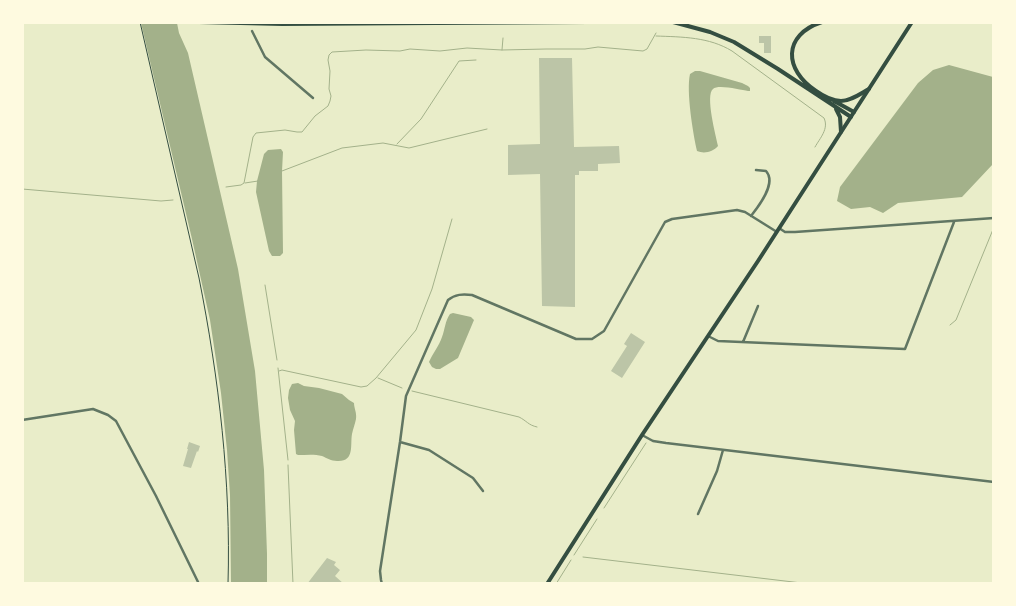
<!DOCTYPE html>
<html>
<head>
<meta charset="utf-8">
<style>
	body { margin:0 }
	#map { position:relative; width:1016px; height:606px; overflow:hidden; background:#e9edc9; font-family:Jost,sans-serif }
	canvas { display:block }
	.frame { position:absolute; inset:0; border:24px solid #fefae0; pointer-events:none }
</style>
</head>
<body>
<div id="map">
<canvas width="1016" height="606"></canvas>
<div class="frame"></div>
</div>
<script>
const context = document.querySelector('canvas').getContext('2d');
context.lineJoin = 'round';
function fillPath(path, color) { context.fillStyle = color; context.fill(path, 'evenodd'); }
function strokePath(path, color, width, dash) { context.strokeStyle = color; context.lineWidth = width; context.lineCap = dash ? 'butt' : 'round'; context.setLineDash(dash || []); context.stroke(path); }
fillPath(new Path2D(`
	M 141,23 L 177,23 L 179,33 L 188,53 L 238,269 L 255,371 L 264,470 L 267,554 L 267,583 L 231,583 L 230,495 L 227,450 L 221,393 L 210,320 L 192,239 Z
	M 949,65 L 993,77 L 993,164 L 962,197 L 898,203 L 883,213 L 870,207 L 851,209 L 837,201 L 840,187 L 918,83 L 933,70 Z
	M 695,71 L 700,71 L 742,83 L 748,86 L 750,88 L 750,91 L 748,91 C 741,90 718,84 713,89 C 705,95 716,136 718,146 C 713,152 704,154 697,151 C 693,133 686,91 690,74 Z
	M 281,149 L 283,152 L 282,171 L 283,253 L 280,256 L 272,256 L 269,251 L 256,192 L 257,181 L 264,154 L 268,150 Z
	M 453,313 L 471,317 L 474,320 L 458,358 L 440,369 L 436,369 L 432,367 L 429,362 C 433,353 439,346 442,337 C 445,329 445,321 450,314 Z
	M 298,383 L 304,386 L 319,388 L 342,394 L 349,400 L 354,403 C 354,408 357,413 356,419 C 355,424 353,429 352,434 C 350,445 355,462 337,461 C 331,461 327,458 322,456 C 315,454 306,455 298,455 L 296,454 L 294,430 L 295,421 L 290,410 L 288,398 L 289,390 L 292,384 Z`), '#a3b18a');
strokePath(new Path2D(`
	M 656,36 C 683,37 709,37 732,51 L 824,118 C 829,129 820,138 815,147
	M 502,50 L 503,38
	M 397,144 L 421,119 L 459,61 L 476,60
	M 282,171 L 342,148 L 383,143 L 409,148 L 487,129
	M 245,183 L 258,181
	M 226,187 L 241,185 L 244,183 L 253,137 L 256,133 L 285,130 L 297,132 L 302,132 L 315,116 L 328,106 L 330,101 L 331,96 L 329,89 L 330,71 L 328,60 L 329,55 L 332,52 L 366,50 L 400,51 L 410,49 L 440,51 L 467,48 L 502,50 L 546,49 L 585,49 L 598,47 L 643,51 L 647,49 L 656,33
	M 22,189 L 161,201 L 173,200
	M 265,285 L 277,360
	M 950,325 L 956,320 L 994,227
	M 278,368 L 288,460
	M 279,371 L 282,370 L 361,387 L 367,386 L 376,378 L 416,330 L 432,289 L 452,219
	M 378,378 L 402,388
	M 412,391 L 519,417 C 527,421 528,425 537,427
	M 288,465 L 293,584
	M 604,508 L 646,443
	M 574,555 L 597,519
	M 583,557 L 810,584
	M 556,584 L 571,560`), '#a3b18a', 1);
fillPath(new Path2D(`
	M 759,36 L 771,36 L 771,53 L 764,53 L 764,43 L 759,43 Z
	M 539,58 L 572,58 L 574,147 L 619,146 L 620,163 L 598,164 L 598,171 L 579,171 L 579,175 L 575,175 L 575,307 L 542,306 L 540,174 L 508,175 L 508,145 L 540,144 Z
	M 631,333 L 645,342 L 622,378 L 611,371 L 627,346 L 624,344 Z
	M 189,442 L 200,446 L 198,452 L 197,451 L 191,468 L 183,466 L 188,449 L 187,449 Z
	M 327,558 L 336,562 L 334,565 L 340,570 L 335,576 L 344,584 L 307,584 Z`), '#bcc5a7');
strokePath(new Path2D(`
	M 140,22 L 199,278 C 219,379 231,481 228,584`), '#344e41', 1);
strokePath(new Path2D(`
	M 252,31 L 265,57 L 313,98
	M 751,216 C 759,206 777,183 766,171 L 756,170
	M 779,228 L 785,232 L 795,232 L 994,218
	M 708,336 L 718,341 L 905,349 L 954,222
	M 743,342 L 758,306
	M 22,420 L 93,409 L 108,415 L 116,421 L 156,496 L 199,584
	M 642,435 L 653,441 L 666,443 L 994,482
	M 400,442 L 429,450 L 473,478 L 483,491
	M 698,514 L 717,471 L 723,450
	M 382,584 L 381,580 L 380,571 L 400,442 L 406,396 L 448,300 C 455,294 463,294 472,295 L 576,339 L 592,339 L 604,331 L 665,222 L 672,219 L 737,210 L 745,212 L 777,232`), '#617663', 2.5);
strokePath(new Path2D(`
	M 547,584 L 642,435 L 758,261 L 912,22`), '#344e41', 4);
strokePath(new Path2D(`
	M 199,22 L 282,24 L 588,22
	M 673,22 L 710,32 L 734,42 L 778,69 L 851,117
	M 822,22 C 782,35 784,70 816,91 C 823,96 831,101 841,101 C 851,101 860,94 869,89
	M 834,101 L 854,112
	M 836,109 L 840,117 L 841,132`), '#344e41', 4);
</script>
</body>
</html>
